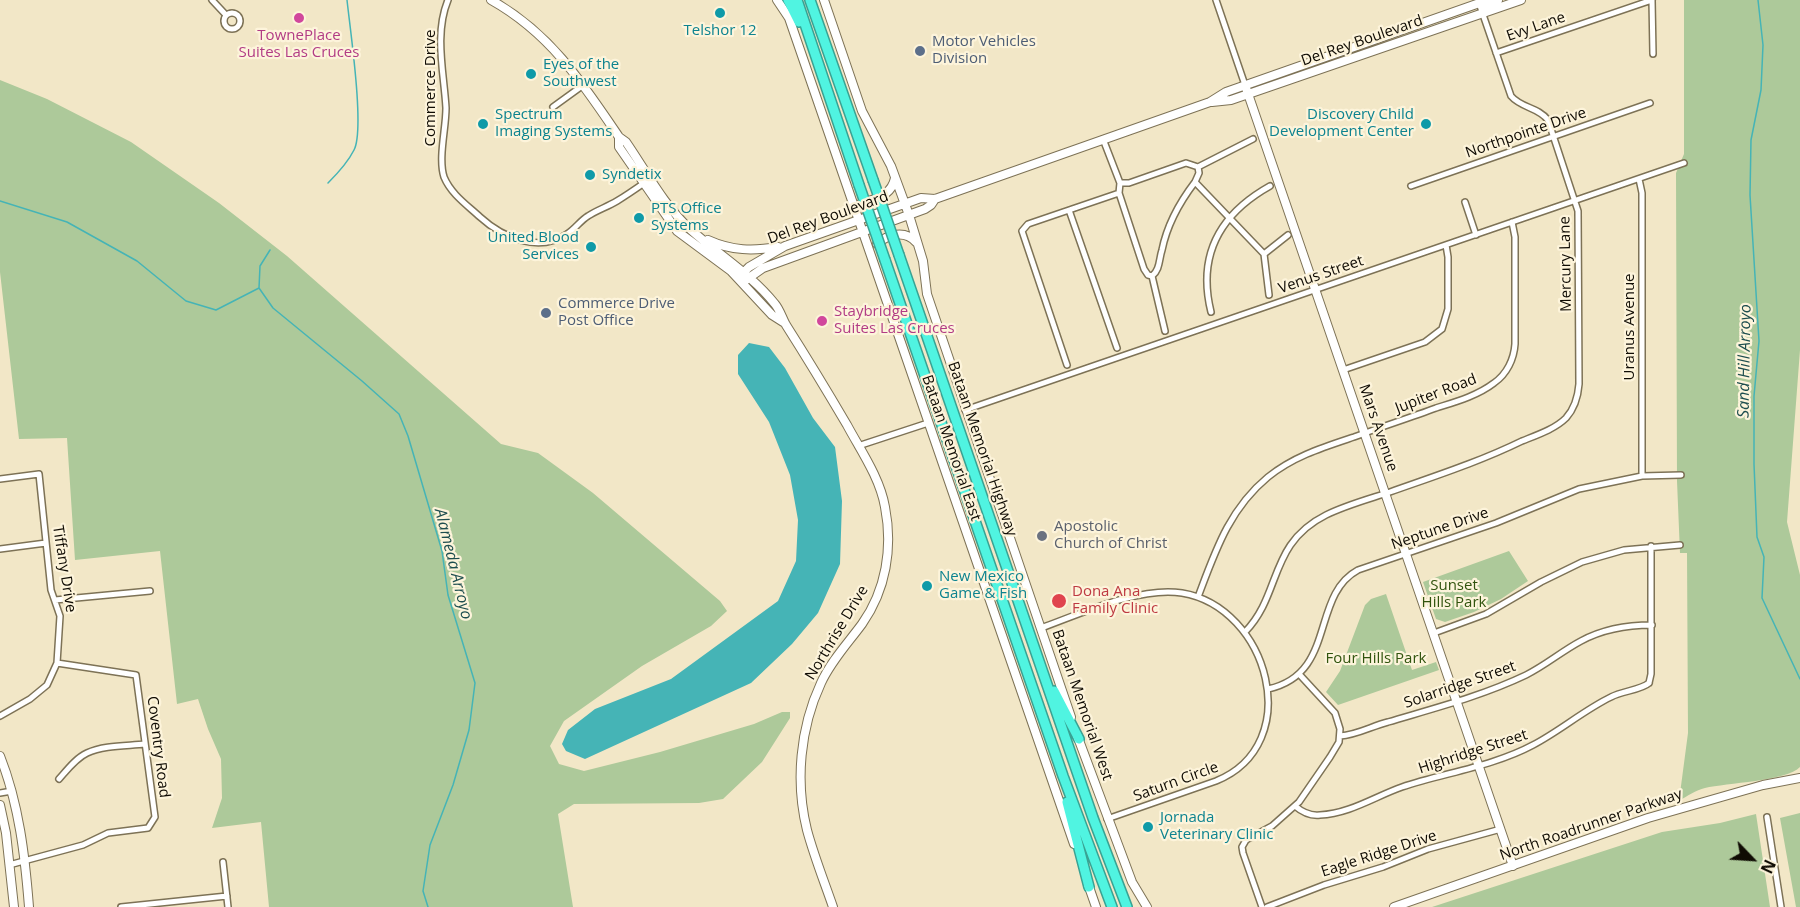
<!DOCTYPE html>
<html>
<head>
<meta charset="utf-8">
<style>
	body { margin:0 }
	#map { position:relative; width:1800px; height:907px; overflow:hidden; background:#f2e7c7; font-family:"Open Sans",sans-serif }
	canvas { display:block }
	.north { position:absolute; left:1722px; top:829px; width:60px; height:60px; -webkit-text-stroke:4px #fdf4db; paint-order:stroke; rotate:115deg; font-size:16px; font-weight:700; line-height:24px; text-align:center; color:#0f0b03 }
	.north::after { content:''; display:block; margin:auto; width:21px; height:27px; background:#0f0b03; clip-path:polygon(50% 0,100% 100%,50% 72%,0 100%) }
</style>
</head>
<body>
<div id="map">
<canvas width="1800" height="907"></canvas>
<div class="north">N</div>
</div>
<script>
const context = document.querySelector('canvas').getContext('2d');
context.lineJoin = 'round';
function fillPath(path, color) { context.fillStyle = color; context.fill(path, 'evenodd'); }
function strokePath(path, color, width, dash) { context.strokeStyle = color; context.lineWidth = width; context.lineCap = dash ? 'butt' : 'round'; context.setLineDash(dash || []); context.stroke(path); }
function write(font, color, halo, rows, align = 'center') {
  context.font = font + ' "Open Sans",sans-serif'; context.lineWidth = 4.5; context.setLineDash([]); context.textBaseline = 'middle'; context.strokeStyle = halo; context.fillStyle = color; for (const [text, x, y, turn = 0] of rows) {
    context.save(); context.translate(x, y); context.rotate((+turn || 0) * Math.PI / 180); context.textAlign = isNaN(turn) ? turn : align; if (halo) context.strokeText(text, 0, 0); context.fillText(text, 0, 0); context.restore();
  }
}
fillPath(new Path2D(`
	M 1684,0 L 1800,0 L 1800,350 L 1787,522 L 1800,575 L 1800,767 C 1787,781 1726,783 1705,788 C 1696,790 1687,796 1679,801 L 1688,733 L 1687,553 L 1680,553 L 1677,481 L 1676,173 L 1684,154 Z
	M 0,80 L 47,99 L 131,142 L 219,203 L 287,256 L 501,444 L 538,453 L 593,493 L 720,601 L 727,611 L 711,626 L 642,666 L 564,721 L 550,746 L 559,764 L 584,771 L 660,752 L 754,724 L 782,712 L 790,712 L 790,718 L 762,762 L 723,799 L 699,803 L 574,804 L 558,814 L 573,907 L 269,907 L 261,822 L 212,828 L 222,798 L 221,759 L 208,729 L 198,699 L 177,704 L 160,551 L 75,560 L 67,438 L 19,439 L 0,272 Z
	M 1509,551 L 1528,581 L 1501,599 L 1474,612 L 1445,622 L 1436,619 L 1423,582 Z
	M 1386,594 L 1412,670 L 1436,662 L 1439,670 L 1338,705 L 1326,692 L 1340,671 L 1365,605 L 1371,599 Z
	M 1800,813 L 1800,907 L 1796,907 L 1780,818 Z
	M 1756,814 L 1770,907 L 1432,907 L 1662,832 L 1720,823 Z`), '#adc99a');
fillPath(new Path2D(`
	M 749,343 L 769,347 L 785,368 L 813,418 L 835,447 L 842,501 L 840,564 L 818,613 L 792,644 L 751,683 L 585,759 L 566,751 L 562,744 L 568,730 L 595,709 L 671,679 L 778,601 L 796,561 L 798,520 L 790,475 L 769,422 L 738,374 L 738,355 Z`), '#45b4b6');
strokePath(new Path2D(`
	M 1758,0 L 1763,45 L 1761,90 L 1751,140 L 1750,195 L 1759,341 L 1754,396 L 1754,464 L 1757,537 L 1764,557 L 1762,598 L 1800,679
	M 328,183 C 338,173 348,162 354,150 C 365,129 350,29 347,0
	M 0,201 L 67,222 L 137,261 L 186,301 L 216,310 L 259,288
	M 270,250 L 260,266 L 259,288 L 273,308 L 362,381 L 399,414 L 408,436 L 442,551 L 448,595 L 475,683 L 469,730 L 453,785 L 430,845 L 423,891 L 428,907`), '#45b4b6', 1.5);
const street = new Path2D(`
	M 212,0 L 226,15
	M 448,0 C 434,34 444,73 446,108 C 446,129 438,158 444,177 C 451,194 467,205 480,217 C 503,238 539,253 567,234 C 575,229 580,221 588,216 C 597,210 607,207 617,201 C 627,195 637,188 647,181
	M 1216,0 L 1245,85
	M 1652,0 L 1653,54
	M224 21a8 8 0 1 1 16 0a8 8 0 1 1-16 0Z
	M 1496,53 L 1652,0
	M 553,107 L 582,86
	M 1103,139 L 1120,183 L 1119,193 L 1144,269 L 1148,275 L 1152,276 L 1165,331
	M 1198,167 L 1199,173 L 1195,182 L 1264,254 L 1269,295
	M 1639,179 L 1642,193 L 1642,476
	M 1120,183 L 1129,183 L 1186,163 L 1198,167 L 1253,139
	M 1411,186 L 1650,103
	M 1465,202 L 1476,235
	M 1069,210 L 1117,348
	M 1264,254 L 1288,235
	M 1152,276 C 1160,270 1159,259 1162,250 C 1167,225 1179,203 1195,182
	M 1211,312 C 1197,255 1220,214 1270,186
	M 1067,365 L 1022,231 L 1028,224 L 1119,193
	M 1343,370 L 1425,342 L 1442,329 L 1448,309 L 1448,257 L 1446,245
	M 965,410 L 1684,163
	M 858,446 L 928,423
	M 0,479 L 39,474 L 51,590 L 60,616 L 57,663 L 47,685 L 30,699 L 0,716
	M 0,549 L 46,543
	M 1198,597 C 1215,552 1229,509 1268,477 C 1294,456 1324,447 1354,437 C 1381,427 1409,418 1436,408 C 1455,402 1477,396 1494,383 C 1507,374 1514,359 1515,344 L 1515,237 L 1512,222
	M 55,600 L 150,591
	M 1041,628 C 1080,614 1140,586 1182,593 C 1268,607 1307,744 1216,781 L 1107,819
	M 1245,632 C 1282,594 1268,544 1326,515 C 1346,505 1369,499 1390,492 C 1435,476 1479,462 1522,441 C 1537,435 1555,429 1566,418 C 1575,408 1578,397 1579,384 L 1578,211 L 1548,120 C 1538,107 1521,108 1511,96 L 1479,3
	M 1434,633 L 1486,614 L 1541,582 L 1582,562 L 1624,550 L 1680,545
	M 1649,683 L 1651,674 L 1651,546
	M 1268,689 C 1337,674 1310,596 1358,570 L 1496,523 L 1579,489 L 1642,476 L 1681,475
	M 1340,736 C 1357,735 1372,726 1388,722 C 1435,708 1482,696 1526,675 C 1546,665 1562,651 1581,641 C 1603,629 1627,625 1652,625
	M 59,779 C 67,770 76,758 87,753 C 104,745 127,746 145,744
	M 0,793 L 12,791
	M 1295,806 C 1302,812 1311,816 1320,815 C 1349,814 1376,796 1402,787 C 1444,773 1494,766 1533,745 C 1560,731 1584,710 1611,697 C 1622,691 1641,690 1649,683
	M 1767,817 L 1781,907
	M 223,862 L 228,907
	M 9,865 L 83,845 L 108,833 L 148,828 L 155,817 L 136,675 L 57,663
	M 121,907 L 227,896
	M 1262,907 L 1243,853 L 1242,847 L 1246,840 L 1272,826 L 1299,802 L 1330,757 L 1339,742 L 1340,729 L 1335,713 L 1299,674
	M 1267,907 L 1324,885 L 1383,867 L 1428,849 L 1501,829`);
const secondary = new Path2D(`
	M 491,0 C 550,33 582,82 619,137 L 626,142 C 646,171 664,206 691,230 C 719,255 752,275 775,304 C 780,310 782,318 786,325 C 807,358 827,391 847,425 C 861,451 880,478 885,507 C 893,548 886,590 862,624 C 848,643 831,661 821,683 C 800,728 795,782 807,830 C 814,856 824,881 833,907
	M 777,0 L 789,18 L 1074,844
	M 824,0 L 862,111 L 891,166 L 909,215 L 923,261 L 927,294 L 1071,717
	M 1485,6 L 1498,0
	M 1245,85 L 1513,866
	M 1212,102 L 1231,100 L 1521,0
	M 619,137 L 619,147 L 677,231 L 731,271 L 772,315 L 783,322
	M 862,202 C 877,200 892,194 895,178
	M 708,240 C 732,251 753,251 778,247
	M 877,244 C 888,234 905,230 916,242
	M 738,278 L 749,267 L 785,246 L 921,198 L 935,199 L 1210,102 L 1226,92 L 1488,0
	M 746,280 L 763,268 L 925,209 L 931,205 L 935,199
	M 1077,735 L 1132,882 L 1147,907
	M 0,756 C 19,804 25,856 29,907
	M 0,805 L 6,833 L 14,907
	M 1088,884 L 1096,907
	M 1394,907 L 1648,818 L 1763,785 L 1800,778`);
const highway = new Path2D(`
	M 788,0 L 799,22
	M 797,0 L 859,185
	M 810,0 L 873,180
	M 899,255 L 1093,818 L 1127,907
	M 885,260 L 1063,776 L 1112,907
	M 1054,691 L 1079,739
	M 1067,802 L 1089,887`);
strokePath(street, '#7d7256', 8);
strokePath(secondary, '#7d7256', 10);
strokePath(highway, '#39a293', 12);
strokePath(street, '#fff', 5);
strokePath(secondary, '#fff', 8);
strokePath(highway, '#50f4e1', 9);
const highwayBridge = new Path2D(`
	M 873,180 L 899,255
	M 859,185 L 885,260`);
strokePath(highwayBridge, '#39a293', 12, []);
strokePath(highwayBridge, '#50f4e1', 9);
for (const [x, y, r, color] of [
	[720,13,6,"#0f9aa8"],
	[299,18,6,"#d1479c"],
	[920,51,6,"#5c6f8a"],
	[531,74,6,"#0f9aa8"],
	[483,124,6,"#0f9aa8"],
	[1426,124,6,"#0f9aa8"],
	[590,175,6,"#0f9aa8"],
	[639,218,6,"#0f9aa8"],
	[591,247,6,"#0f9aa8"],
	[546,313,6,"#5c6f8a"],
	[822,321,6,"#d1479c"],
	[1042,536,6,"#6b7280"],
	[927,586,6,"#0f9aa8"],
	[1059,601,8,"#e0444e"],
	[1148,827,6,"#0f9aa8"]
]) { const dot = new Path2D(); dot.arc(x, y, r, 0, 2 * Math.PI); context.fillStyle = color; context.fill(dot); strokePath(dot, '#fdf4db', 2); }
write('15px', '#0f0b03', '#fdf4db', [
	["Evy Lane",1536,27,-19],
	["Del Rey Boulevard",1362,41,-19],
	["Commerce Drive",431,88,-90],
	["Northpointe Drive",1526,133,-19],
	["Del Rey Boulevard",828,218,-20],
	["Mercury Lane",1566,264,-91],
	["Venus Street",1321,275,-19],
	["Uranus Avenue",1630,327,-90],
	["Jupiter Road",1436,394,-21],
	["Mars Avenue",1378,428,71],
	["Bataan Memorial East",951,448,71],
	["Bataan Memorial Highway",982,449,71],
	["Neptune Drive",1440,529,-19],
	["Tiffany Drive",64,569,81],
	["Northrise Drive",837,633,-59],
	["Solarridge Street",1460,685,-19],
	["Bataan Memorial West",1082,705,71],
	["Coventry Road",158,747,83],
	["Highridge Street",1473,752,-18],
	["Saturn Circle",1176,782,-20],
	["North Roadrunner Parkway",1591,825,-19],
	["Eagle Ridge Drive",1379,854,-18]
]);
write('15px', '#0d838f', '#fdf4db', [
	["Telshor 12",720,31,"center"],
	["Eyes of the",543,65],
	["Southwest",543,82],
	["Spectrum",495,115],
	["Imaging Systems",495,132],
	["Discovery Child",1414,115,"right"],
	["Development Center",1414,132,"right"],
	["Syndetix",602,175],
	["PTS Office",651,209],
	["Systems",651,226],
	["United Blood",579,238,"right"],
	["Services",579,255,"right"],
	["New Mexico",939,577],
	["Game & Fish",939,594],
	["Jornada",1160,818],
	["Veterinary Clinic",1160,835]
], 'left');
write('15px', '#b23c85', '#fdf4db', [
	["TownePlace",299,36],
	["Suites Las Cruces",299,53],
	["Staybridge",834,312,"left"],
	["Suites Las Cruces",834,329,"left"]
]);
write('15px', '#4e5e75', '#fdf4db', [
	["Motor Vehicles",932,42],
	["Division",932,59],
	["Commerce Drive",558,304],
	["Post Office",558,321]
], 'left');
write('15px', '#5b616d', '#fdf4db', [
	["Apostolic",1054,527],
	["Church of Christ",1054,544]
], 'left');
write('15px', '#31540e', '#fdf4db', [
	["Sunset",1454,586],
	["Hills Park",1454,603],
	["Four Hills Park",1376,659]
]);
write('15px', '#be3a42', '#fdf4db', [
	["Dona Ana",1072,592],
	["Family Clinic",1072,609]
], 'left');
write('italic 16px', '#1e4e4f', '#fdf4db', [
	["Sand Hill Arroyo",1745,361,-89],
	["Alameda Arroyo",453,564,76]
]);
</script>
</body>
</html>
